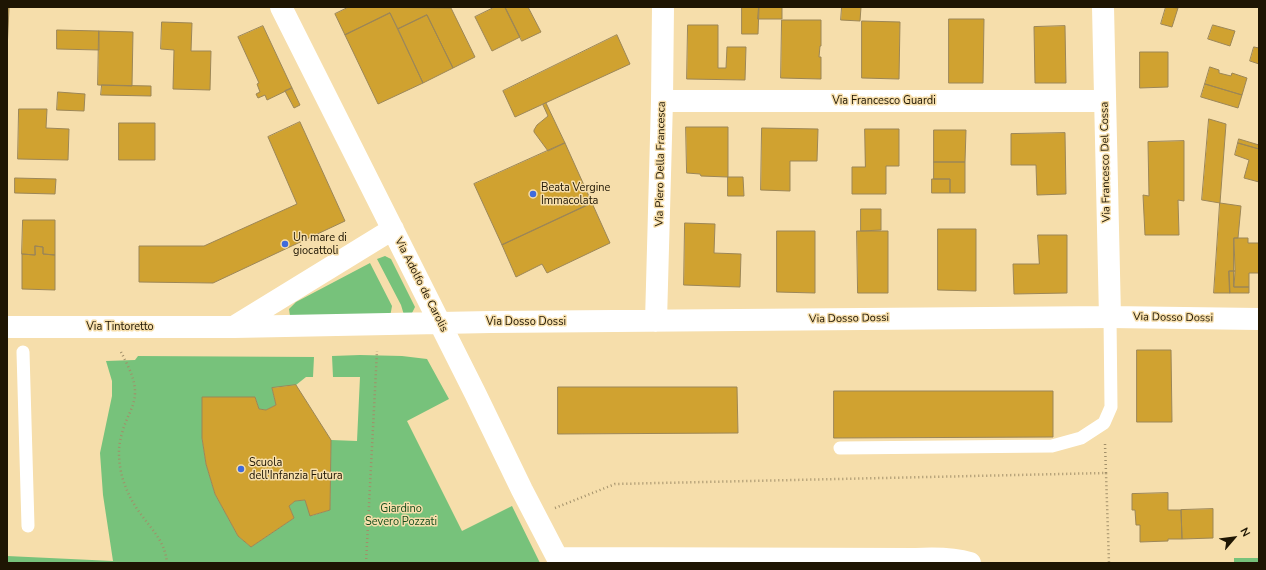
<!DOCTYPE html>
<html>
<head>
<meta charset="utf-8">
<style>
	body { margin:0 }
	#map { position:relative; width:1266px; height:570px; overflow:hidden; background:#f6deab; font-family:"Nunito Sans",sans-serif }
	canvas { display:block }
	.frame { position:absolute; inset:0; border:8px solid #1e1503; pointer-events:none }
	.north { position:absolute; left:1214px; top:518px; width:40px; height:40px; -webkit-text-stroke:3px #f6deab; paint-order:stroke; rotate:62deg; font-size:11px; font-weight:700; line-height:16px; text-align:center; color:#1e1503 }
	.north::after { content:''; display:block; margin:auto; width:14px; height:18px; background:#1e1503; clip-path:polygon(50% 0,100% 100%,50% 72%,0 100%) }
</style>
</head>
<body>
<div id="map">
<canvas width="1266" height="570"></canvas>
<div class="frame"></div>
<div class="north">N</div>
</div>
<script>
const context = document.querySelector('canvas').getContext('2d');
context.lineJoin = 'round';
function fillPath(path, color) { context.fillStyle = color; context.fill(path, 'evenodd'); }
function strokePath(path, color, width, dash) { context.strokeStyle = color; context.lineWidth = width; context.lineCap = dash ? 'butt' : 'round'; context.setLineDash(dash || []); context.stroke(path); }
function write(font, color, halo, rows, align = 'center') {
  context.font = font + ' "Nunito Sans",sans-serif'; context.lineWidth = 3; context.setLineDash([]); context.textBaseline = 'middle'; context.strokeStyle = halo; context.fillStyle = color; for (const [text, x, y, turn = 0] of rows) {
    context.save(); context.translate(x, y); context.rotate((+turn || 0) * Math.PI / 180); context.textAlign = isNaN(turn) ? turn : align; if (halo) context.strokeText(text, 0, 0); context.fillText(text, 0, 0); context.restore();
  }
}
fillPath(new Path2D(`
	M 385,256 L 391,259 L 415,307 L 412,313 L 404,315 L 401,305 L 377,259 Z
	M 370,263 L 392,306 L 390,317 L 290,316 L 289,309 L 296,302 Z
	M 360,355 L 402,356 L 427,359 L 449,399 L 407,421 L 462,531 L 512,506 L 540,563 L 7,563 L 7,556 L 113,561 L 103,495 L 100,453 L 112,396 L 112,381 L 106,361 L 135,360 L 138,356 L 314,357 L 313,377 L 306,377 L 296,385 L 272,388 L 276,405 L 266,410 L 259,409 L 255,397 L 202,397 L 202,438 L 206,464 L 215,494 L 238,536 L 251,547 L 294,518 L 289,506 L 295,501 L 305,500 L 311,516 L 330,510 L 331,440 L 357,441 L 360,377 L 333,377 L 332,356 Z
	M 1234,558 L 1259,558 L 1259,563 L 1234,563 Z`), '#77c27b');
const building = new Path2D(`
	M 7,7 L 9,7 L 7,51 Z
	M 349,7 L 451,8 L 475,57 L 453,68 L 427,15 L 398,29 L 390,13 L 345,35 L 335,14 Z
	M 495,7 L 505,7 L 520,37 L 492,51 L 475,17 Z
	M 505,7 L 528,7 L 541,32 L 522,41 Z
	M 742,7 L 759,7 L 758,34 L 742,34 Z
	M 759,7 L 782,7 L 782,19 L 758,19 Z
	M 842,7 L 861,7 L 860,21 L 841,20 Z
	M 1166,7 L 1178,8 L 1172,27 L 1161,24 Z
	M 390,13 L 423,83 L 378,104 L 345,35 Z
	M 427,15 L 453,68 L 423,83 L 398,29 Z
	M 949,19 L 984,19 L 983,83 L 949,83 Z
	M 782,20 L 821,20 L 821,46 L 820,46 L 819,57 L 821,57 L 821,79 L 781,78 Z
	M 862,21 L 900,22 L 899,79 L 862,78 Z
	M 162,22 L 192,23 L 191,51 L 211,51 L 210,90 L 173,89 L 174,50 L 161,49 Z
	M 688,25 L 718,25 L 718,68 L 726,68 L 727,47 L 746,47 L 745,80 L 687,79 Z
	M 1213,25 L 1235,31 L 1230,46 L 1208,39 Z
	M 263,26 L 292,88 L 267,100 L 265,95 L 258,98 L 256,94 L 260,92 L 257,84 L 259,83 L 238,37 Z
	M 1065,26 L 1066,83 L 1035,83 L 1034,27 Z
	M 57,30 L 99,31 L 99,50 L 57,49 Z
	M 99,31 L 133,32 L 132,86 L 98,85 Z
	M 617,35 L 630,64 L 515,117 L 503,91 Z
	M 1254,47 L 1259,48 L 1259,64 L 1250,61 Z
	M 1140,52 L 1168,52 L 1168,87 L 1140,88 Z
	M 1210,67 L 1219,70 L 1219,73 L 1231,76 L 1232,73 L 1247,78 L 1242,95 L 1205,84 Z
	M 1205,84 L 1242,95 L 1238,108 L 1201,97 Z
	M 102,85 L 151,86 L 151,96 L 101,95 Z
	M 292,88 L 300,105 L 294,108 L 285,91 Z
	M 58,92 L 85,94 L 84,111 L 57,110 Z
	M 546,103 L 565,143 L 548,151 L 534,132 L 534,130 L 537,125 L 548,116 L 543,105 Z
	M 19,109 L 47,109 L 46,128 L 69,129 L 68,160 L 18,159 Z
	M 1209,119 L 1226,124 L 1220,203 L 1202,200 Z
	M 300,122 L 345,221 L 213,283 L 139,282 L 139,246 L 204,246 L 297,204 L 268,137 Z
	M 119,123 L 155,123 L 155,160 L 119,160 Z
	M 686,127 L 728,127 L 728,177 L 701,176 L 700,174 L 687,173 Z
	M 762,128 L 818,129 L 817,161 L 790,161 L 790,191 L 761,190 Z
	M 865,129 L 899,129 L 899,166 L 886,166 L 886,194 L 852,194 L 852,167 L 865,167 Z
	M 934,130 L 966,130 L 965,162 L 934,162 Z
	M 1065,133 L 1066,194 L 1037,195 L 1036,165 L 1011,165 L 1011,134 Z
	M 1239,139 L 1259,145 L 1259,149 L 1238,143 Z
	M 1184,141 L 1184,201 L 1178,200 L 1179,235 L 1145,235 L 1143,195 L 1149,196 L 1148,142 Z
	M 565,143 L 592,203 L 502,245 L 474,184 Z
	M 1238,143 L 1259,149 L 1259,182 L 1244,178 L 1249,160 L 1235,155 Z
	M 934,162 L 965,162 L 965,193 L 950,193 L 950,179 L 934,179 Z
	M 728,177 L 743,177 L 744,196 L 728,196 Z
	M 15,178 L 56,179 L 55,194 L 15,193 Z
	M 932,179 L 950,179 L 950,193 L 932,193 Z
	M 592,203 L 610,243 L 547,273 L 542,264 L 516,277 L 502,245 Z
	M 1220,203 L 1241,206 L 1238,238 L 1234,238 L 1235,271 L 1229,271 L 1230,293 L 1214,293 Z
	M 861,209 L 881,209 L 881,230 L 861,231 Z
	M 23,220 L 55,220 L 55,255 L 43,254 L 43,247 L 35,246 L 35,255 L 22,254 Z
	M 685,223 L 715,224 L 714,253 L 741,254 L 740,287 L 684,285 Z
	M 938,229 L 976,229 L 976,291 L 938,290 Z
	M 777,231 L 815,231 L 815,293 L 777,292 Z
	M 857,231 L 888,231 L 888,293 L 858,293 Z
	M 1038,235 L 1067,235 L 1067,293 L 1014,294 L 1013,264 L 1039,264 Z
	M 1234,238 L 1248,238 L 1248,243 L 1259,243 L 1259,278 L 1259,273 L 1249,273 L 1249,287 L 1234,287 Z
	M 35,246 L 43,247 L 43,254 L 55,255 L 55,290 L 22,289 L 22,254 L 35,255 Z
	M 1229,271 L 1235,271 L 1234,287 L 1249,287 L 1249,293 L 1230,293 Z
	M 1137,350 L 1171,350 L 1172,422 L 1137,422 Z
	M 296,385 L 331,440 L 330,510 L 310,516 L 305,500 L 295,501 L 289,506 L 294,518 L 251,547 L 238,536 L 215,494 L 206,464 L 202,438 L 202,397 L 255,397 L 259,409 L 266,410 L 276,405 L 272,388 Z
	M 558,387 L 737,387 L 738,433 L 558,434 Z
	M 834,391 L 1053,391 L 1053,437 L 834,438 Z
	M 1168,493 L 1168,510 L 1181,510 L 1182,539 L 1168,539 L 1168,541 L 1140,542 L 1140,525 L 1136,525 L 1135,510 L 1132,510 L 1132,494 Z
	M 1213,509 L 1213,538 L 1182,539 L 1181,510 Z`);
fillPath(building, '#d0a230');
strokePath(building, '#9c8657', 1);
strokePath(new Path2D(`
	M 121,352 C 127,364 135,378 135,392 C 135,406 127,416 123,430 C 118,445 118,456 121,472 C 124,486 131,501 140,513 C 152,530 165,541 167,563
	M 1105,444 L 1106,473
	M 555,508 L 615,484 L 1106,473 L 1109,563
	M 366,563 L 377,351`), '#a18f69', 2.5, [1, 3]);
strokePath(new Path2D(`
	M 23,352 L 28,526
	M 840,448 L 1052,446 L 1081,438 L 1104,423 L 1111,407 L 1110,317`), '#fff', 13);
strokePath(new Path2D(`
	M 281,7 L 475,393 L 522,490 L 560,563
	M 1103,7 L 1110,317
	M 662,101 L 1105,101
	M 656,321 L 662,101 L 663,7
	M 235,326 L 393,229
	M 7,327 L 234,327 L 491,322 L 1110,317 L 1259,319
	M 558,558 L 916,559 C 934,558 953,558 970,563`), '#fff', 22);
for (const [x, y, r, color] of [
	[533,194,4,"#406bdc"],
	[285,244,4,"#406bdc"],
	[241,469,4,"#406bdc"]
]) { const dot = new Path2D(); dot.arc(x, y, r, 0, 2 * Math.PI); context.fillStyle = color; context.fill(dot); strokePath(dot, '#f6deab', 1.5); }
write('11px', '#1e1503', '#f6deab', [
	["Via Francesco Guardi",884,101],
	["Via Francesco Del Cossa",1106,162,-91],
	["Via Piero Della Francesca",661,164,-89],
	["Via Adolfo de Carolis",421,285,63],
	["Via Dosso Dossi",1173,318,1],
	["Via Dosso Dossi",849,319,-1],
	["Via Dosso Dossi",526,322],
	["Via Tintoretto",120,327]
]);
write('11px', '#1e1503', '#f6deab', [
	["Beata Vergine",541,188],
	["Immacolata",541,201],
	["Un mare di",293,238],
	["giocattoli",293,251],
	["Scuola",249,463],
	["dell'Infanzia Futura",249,476]
], 'left');
write('11px', '#154e1c', '#f6deab', [
	["Giardino",401,509],
	["Severo Pozzati",401,522]
]);
</script>
</body>
</html>
